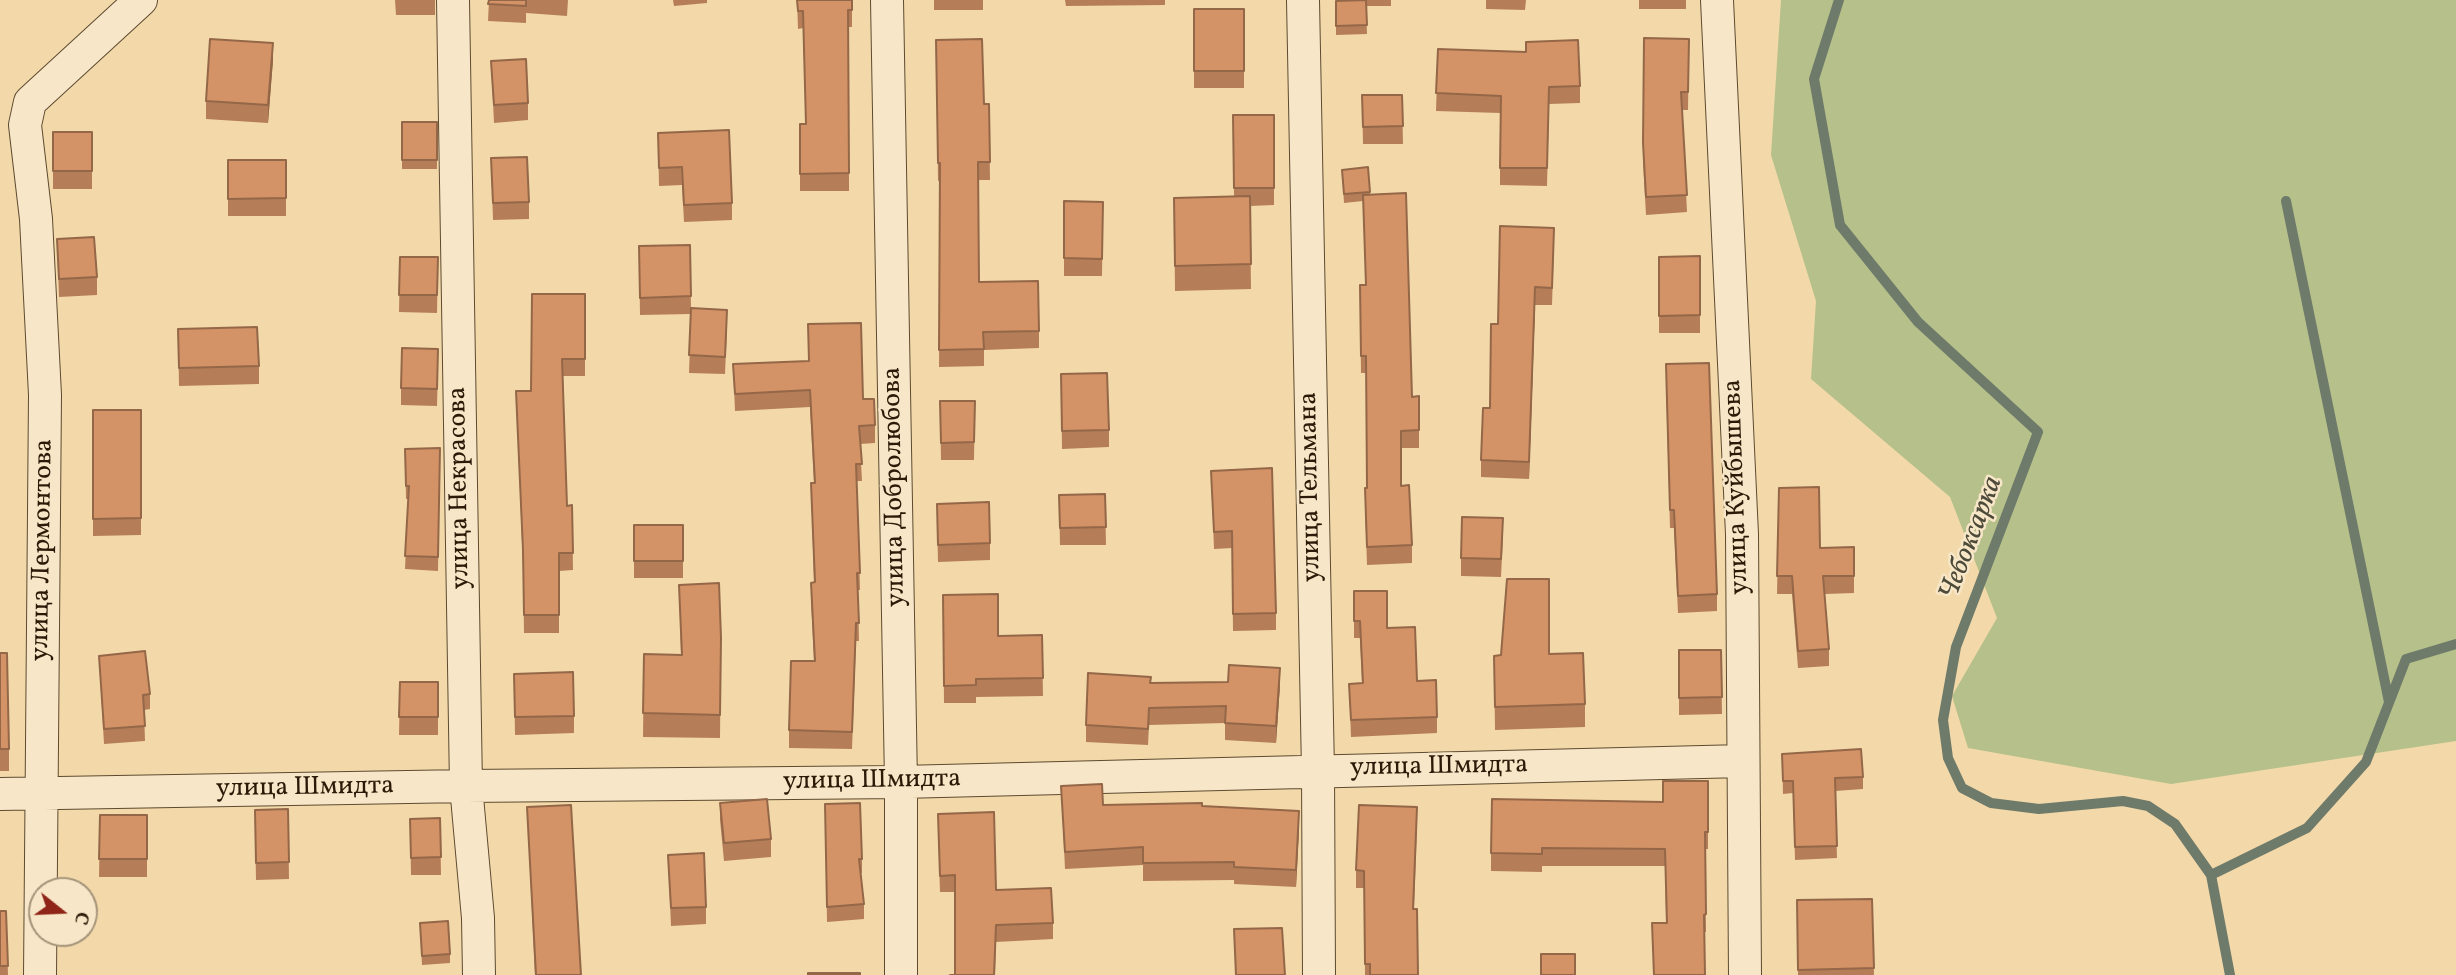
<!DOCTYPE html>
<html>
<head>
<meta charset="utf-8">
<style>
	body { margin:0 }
	#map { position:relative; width:2456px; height:975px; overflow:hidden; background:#f3d9a9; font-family:Vollkorn,serif }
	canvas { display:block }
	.north { position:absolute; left:28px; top:877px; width:70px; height:70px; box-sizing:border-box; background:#f7e6c7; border:2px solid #a5947a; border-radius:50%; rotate:108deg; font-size:19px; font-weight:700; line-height:28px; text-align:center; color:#2b1a07 }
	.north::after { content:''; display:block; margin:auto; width:24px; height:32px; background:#8f2418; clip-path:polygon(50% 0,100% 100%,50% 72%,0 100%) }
</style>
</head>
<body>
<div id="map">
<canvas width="2456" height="975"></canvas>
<div class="north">С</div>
</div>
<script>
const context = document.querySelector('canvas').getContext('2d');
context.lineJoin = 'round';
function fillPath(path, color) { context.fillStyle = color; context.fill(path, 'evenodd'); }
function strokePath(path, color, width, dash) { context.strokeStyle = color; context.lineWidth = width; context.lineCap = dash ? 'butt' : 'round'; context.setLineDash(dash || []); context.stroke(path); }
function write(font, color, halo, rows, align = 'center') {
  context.font = font + ' Vollkorn,serif'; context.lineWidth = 5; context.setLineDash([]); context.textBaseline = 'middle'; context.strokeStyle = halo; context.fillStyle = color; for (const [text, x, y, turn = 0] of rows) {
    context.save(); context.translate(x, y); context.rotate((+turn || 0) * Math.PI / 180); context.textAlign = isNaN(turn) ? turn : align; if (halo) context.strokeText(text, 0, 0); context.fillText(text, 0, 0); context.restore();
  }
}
fillPath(new Path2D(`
	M 1781,0 L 2456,0 L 2456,741 L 2171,784 L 1968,748 L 1952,696 L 1997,618 L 1950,497 L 1811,379 L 1816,301 L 1771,155 Z`), '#b6c08b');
strokePath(new Path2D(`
	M 1839,0 L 1814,79 L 1840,225 L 1918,322 L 2038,432 L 1956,647 L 1943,720 L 1948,758 L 1962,788 L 1991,803 L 2039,809 L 2123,801 L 2148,806 L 2175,824 L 2211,875 L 2230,975
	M 2286,201 L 2389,702
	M 2211,875 L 2307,828 L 2366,762 L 2406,659 L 2456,644`), '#6e7a6a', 10);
const minor = new Path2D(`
	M 453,0 L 466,786 L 478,918 L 479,975
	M 887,0 L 901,782 L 901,975
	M 1303,0 L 1318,771 L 1319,975
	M 1717,0 L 1742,534 L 1745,975
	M 0,794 L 466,786 L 901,782 L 1743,761
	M 40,975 L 45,395 L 36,219 L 25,125 L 30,102 L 141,0`);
strokePath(minor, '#5d4a30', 34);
strokePath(minor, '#f7e6c7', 32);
fillPath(new Path2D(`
	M 395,0 L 435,0 L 435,15 L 396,15 Z
	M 489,0 L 568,0 L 567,16 L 526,13 L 526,23 L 488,21 Z
	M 673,0 L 707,0 L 707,3 L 674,6 Z
	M 797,0 L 852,0 L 852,27 L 849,27 L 849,191 L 800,191 L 800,124 L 806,124 L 803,28 L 798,29 Z
	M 934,0 L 983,0 L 983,10 L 934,10 Z
	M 1065,0 L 1165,0 L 1165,5 L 1066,6 Z
	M 1359,0 L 1391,0 L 1391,6 L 1366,6 L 1367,34 L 1336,35 L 1336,1 Z
	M 1486,0 L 1526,0 L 1525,10 L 1486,9 Z
	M 1639,0 L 1686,0 L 1686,9 L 1639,9 Z
	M 1194,9 L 1244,9 L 1244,88 L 1194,88 Z
	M 1644,38 L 1689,39 L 1688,110 L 1682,110 L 1687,212 L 1646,215 L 1643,161 Z
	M 936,40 L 984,104 L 989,104 L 990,180 L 978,180 L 979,282 L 1039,331 L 1039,348 L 984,350 L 984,366 L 939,367 L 940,180 L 938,181 Z
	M 1438,49 L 1580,86 L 1580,103 L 1549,104 L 1547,186 L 1500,185 L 1500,113 L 1436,111 Z
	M 273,60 L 268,123 L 206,119 L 206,101 Z
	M 491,61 L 528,103 L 528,120 L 494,123 Z
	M 1362,95 L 1402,95 L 1403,144 L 1363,144 Z
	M 1233,115 L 1274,115 L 1274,205 L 1250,206 L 1251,289 L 1175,291 L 1174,198 L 1234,196 Z
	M 402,122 L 437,122 L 437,169 L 402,169 Z
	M 53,132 L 92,132 L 92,189 L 53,189 Z
	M 658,133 L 732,203 L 732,220 L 684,222 L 682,185 L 659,186 Z
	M 491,158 L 529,202 L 529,219 L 493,220 Z
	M 228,160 L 286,160 L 286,216 L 228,216 Z
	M 1368,167 L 1370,195 L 1412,397 L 1419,396 L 1419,448 L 1401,448 L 1401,486 L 1412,545 L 1412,563 L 1367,565 L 1365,505 L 1365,488 L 1367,488 L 1366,373 L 1361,373 L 1360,303 L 1366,285 L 1363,201 L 1344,203 L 1342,170 Z
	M 1064,201 L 1103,202 L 1102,276 L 1064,276 Z
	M 57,239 L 97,277 L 97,295 L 59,297 Z
	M 690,245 L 691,309 L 727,327 L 725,374 L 689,373 L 691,314 L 640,315 L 639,246 Z
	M 1554,246 L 1552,305 L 1535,305 L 1529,479 L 1481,477 L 1481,460 L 1490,408 L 1498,324 Z
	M 1700,256 L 1700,333 L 1659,333 L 1659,257 Z
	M 400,257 L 438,257 L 437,313 L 399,312 Z
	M 585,294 L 585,376 L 563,376 L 567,506 L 572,505 L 573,570 L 559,571 L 559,633 L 524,633 L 523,567 L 516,391 L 531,391 Z
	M 178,329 L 259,366 L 259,384 L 179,386 Z
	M 733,364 L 863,399 L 875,425 L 875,443 L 860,444 L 862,481 L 857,481 L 860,590 L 858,590 L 859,641 L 856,641 L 852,749 L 789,748 L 789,730 L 814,661 L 811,600 L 811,583 L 814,582 L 811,483 L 814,483 L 810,407 L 735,411 Z
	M 438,367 L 437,406 L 401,405 L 401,388 Z
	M 1061,374 L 1109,430 L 1109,447 L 1062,449 Z
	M 1666,382 L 1717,594 L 1717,611 L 1678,613 L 1674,528 L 1670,528 Z
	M 940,401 L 975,401 L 974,460 L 941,460 Z
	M 93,410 L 141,410 L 141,535 L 93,536 Z
	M 440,448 L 438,571 L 405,569 L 408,499 L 406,499 L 405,449 Z
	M 1211,471 L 1276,613 L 1276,630 L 1233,631 L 1232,548 L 1214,549 Z
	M 1779,488 L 1820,548 L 1854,547 L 1854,593 L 1825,594 L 1829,649 L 1829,666 L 1798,668 L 1792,594 L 1777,594 Z
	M 1105,494 L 1106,545 L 1060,545 L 1059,495 Z
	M 937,522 L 990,543 L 990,560 L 938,562 Z
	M 634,525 L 683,525 L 683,578 L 634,578 Z
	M 1503,536 L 1501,577 L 1461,576 L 1461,558 Z
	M 679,585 L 721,638 L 720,738 L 643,737 L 644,654 L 681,655 Z
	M 1354,591 L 1387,628 L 1437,717 L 1437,733 L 1351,737 L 1349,684 L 1362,683 L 1360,638 L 1354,638 Z
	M 943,595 L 998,636 L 1042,635 L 1043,696 L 976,697 L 976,703 L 944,703 Z
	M 1679,650 L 1721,650 L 1722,714 L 1679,715 Z
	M 0,653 L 9,749 L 9,771 L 0,771 Z
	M 1549,654 L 1585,704 L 1585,727 L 1495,730 L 1494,656 Z
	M 99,656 L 150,694 L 150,709 L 144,710 L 145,741 L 104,744 Z
	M 514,674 L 574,716 L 574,733 L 515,735 Z
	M 400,682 L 438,682 L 438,735 L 399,735 Z
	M 1151,683 L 1280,685 L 1276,743 L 1225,740 L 1225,723 L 1149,725 L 1148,745 L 1086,742 L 1086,725 Z
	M 1782,754 L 1863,777 L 1863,789 L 1835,791 L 1837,858 L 1795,860 L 1793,793 L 1783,794 Z
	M 1708,781 L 1708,849 L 1705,849 L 1706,932 L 1666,923 L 1665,866 L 1542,866 L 1542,872 L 1491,871 L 1491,853 L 1663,802 Z
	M 1061,786 L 1103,805 L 1202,806 L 1299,828 L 1296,887 L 1234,884 L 1234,880 L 1143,881 L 1143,865 L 1065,869 Z
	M 720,803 L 771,839 L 771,857 L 724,861 L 720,820 Z
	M 825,804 L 862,859 L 862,873 L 861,873 L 864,904 L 864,919 L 827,922 Z
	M 527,807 L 581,975 L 535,975 Z
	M 288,809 L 289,879 L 256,880 L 255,827 Z
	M 100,815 L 147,815 L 147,877 L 99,877 Z
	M 440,818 L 441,875 L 411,875 L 410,819 Z
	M 1417,825 L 1414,909 L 1418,975 L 1365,975 L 1364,888 L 1356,888 L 1356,870 Z
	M 938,830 L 996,890 L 1053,923 L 1053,939 L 996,942 L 995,975 L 950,975 L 955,975 L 955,892 L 940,892 Z
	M 668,855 L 706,907 L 706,924 L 671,926 Z
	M 1872,899 L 1874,975 L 1798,975 L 1797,900 Z
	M 0,911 L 6,911 L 8,975 L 0,975 Z
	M 420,923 L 450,954 L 450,963 L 422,965 Z`), '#b57e59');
fillPath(new Path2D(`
	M 273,43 L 273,60 L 268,123 L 268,105 Z
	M 1535,287 L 1535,305 L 1529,479 L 1529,462 Z
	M 1280,668 L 1280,685 L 1276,743 L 1276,726 Z
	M 1299,811 L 1299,828 L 1296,887 L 1296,870 Z`), '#946748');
const building = new Path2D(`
	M 489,0 L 526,0 L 526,6 L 488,4 Z
	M 797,0 L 852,0 L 852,10 L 848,10 L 849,173 L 800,174 L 800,124 L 806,124 L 803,11 L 798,11 Z
	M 1366,0 L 1367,25 L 1336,26 L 1336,1 Z
	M 1194,9 L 1244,9 L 1244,71 L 1194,71 Z
	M 1644,38 L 1689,39 L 1688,92 L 1681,92 L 1687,195 L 1646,197 L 1643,143 Z
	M 210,39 L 273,43 L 268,105 L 206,101 Z
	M 982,39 L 984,104 L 989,104 L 990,162 L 978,162 L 979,282 L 1038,281 L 1039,331 L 983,332 L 984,349 L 939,350 L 940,163 L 938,163 L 936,40 Z
	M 1578,40 L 1580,86 L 1549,87 L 1547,168 L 1500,168 L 1501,96 L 1436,93 L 1438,49 L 1526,52 L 1526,42 Z
	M 526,59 L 528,103 L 494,105 L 491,61 Z
	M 1362,95 L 1402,95 L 1403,126 L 1363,127 Z
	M 1233,115 L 1274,115 L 1274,188 L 1234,188 Z
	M 402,122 L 437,122 L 437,160 L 402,160 Z
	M 729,130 L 732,203 L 684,205 L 682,167 L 659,168 L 658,133 Z
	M 53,132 L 92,132 L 92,171 L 53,171 Z
	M 527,157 L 529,202 L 493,203 L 491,158 Z
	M 228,160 L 286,160 L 286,198 L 228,199 Z
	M 1368,167 L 1370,192 L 1344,194 L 1342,170 Z
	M 1406,193 L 1412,397 L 1419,396 L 1419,430 L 1401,431 L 1401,486 L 1409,485 L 1412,545 L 1367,547 L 1365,488 L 1367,488 L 1366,356 L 1361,356 L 1360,285 L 1366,285 L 1363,195 Z
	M 1250,196 L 1251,264 L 1175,266 L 1174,198 Z
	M 1064,201 L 1103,202 L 1102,259 L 1064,258 Z
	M 1500,226 L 1554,228 L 1552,288 L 1535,287 L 1529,462 L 1481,460 L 1483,408 L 1490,408 L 1491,324 L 1498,324 Z
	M 94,237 L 97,277 L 59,279 L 57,239 Z
	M 690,245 L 691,296 L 640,298 L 639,246 Z
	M 1700,256 L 1700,315 L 1659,316 L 1659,257 Z
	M 400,257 L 438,257 L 437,295 L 399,295 Z
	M 532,294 L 585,294 L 585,359 L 562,359 L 567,506 L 572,505 L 573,553 L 559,553 L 559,615 L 524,615 L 523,550 L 516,391 L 531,391 Z
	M 691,308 L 727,310 L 725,357 L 689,355 Z
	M 861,323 L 863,399 L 874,399 L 875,425 L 859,426 L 862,464 L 856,464 L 860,573 L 857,573 L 859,623 L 856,623 L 852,732 L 789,730 L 791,661 L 815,661 L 811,583 L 815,582 L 811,483 L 815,483 L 810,390 L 735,394 L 733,364 L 809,361 L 808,324 Z
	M 257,327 L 259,366 L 179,368 L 178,329 Z
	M 402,348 L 438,349 L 437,389 L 401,388 Z
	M 1709,363 L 1717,594 L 1678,596 L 1674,510 L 1670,510 L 1666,364 Z
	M 1107,373 L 1109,430 L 1062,431 L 1061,374 Z
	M 940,401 L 975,401 L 974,442 L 941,443 Z
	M 93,410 L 141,410 L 141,518 L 93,519 Z
	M 440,448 L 438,557 L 405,556 L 409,486 L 406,486 L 405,449 Z
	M 1272,468 L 1276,613 L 1233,614 L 1232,531 L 1214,532 L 1211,471 Z
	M 1819,487 L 1820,548 L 1854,547 L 1854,576 L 1823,576 L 1829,649 L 1798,651 L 1792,576 L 1777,576 L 1779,488 Z
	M 1105,494 L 1106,527 L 1060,528 L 1059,495 Z
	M 989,502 L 990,543 L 938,545 L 937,504 Z
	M 1462,517 L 1503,518 L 1501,559 L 1461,558 Z
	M 634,525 L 683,525 L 683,561 L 634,561 Z
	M 1507,579 L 1549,579 L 1549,654 L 1583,653 L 1585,704 L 1495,707 L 1494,656 L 1501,655 Z
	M 719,583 L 721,638 L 720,715 L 643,713 L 644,654 L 682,655 L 679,585 Z
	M 1354,591 L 1387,591 L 1387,628 L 1415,627 L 1417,681 L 1436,680 L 1437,717 L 1351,720 L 1349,684 L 1363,683 L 1360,621 L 1354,621 Z
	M 998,594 L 998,636 L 1042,635 L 1043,678 L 976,679 L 976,685 L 944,686 L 943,595 Z
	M 1679,650 L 1721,650 L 1722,697 L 1679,698 Z
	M 145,651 L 150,694 L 143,695 L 145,726 L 104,729 L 99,656 Z
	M 0,653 L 7,653 L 9,749 L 0,749 Z
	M 1229,665 L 1280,668 L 1276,726 L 1225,723 L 1226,706 L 1149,708 L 1148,729 L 1086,725 L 1088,673 L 1151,677 L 1150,683 L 1228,682 Z
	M 573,672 L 574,716 L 515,717 L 514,674 Z
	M 400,682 L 438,682 L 438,717 L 399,717 Z
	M 1861,749 L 1863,777 L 1835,778 L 1837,846 L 1795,847 L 1793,781 L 1783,781 L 1782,754 Z
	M 1663,781 L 1708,781 L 1708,832 L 1705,832 L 1706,914 L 1704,915 L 1705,975 L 1654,975 L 1652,923 L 1667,923 L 1665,849 L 1542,848 L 1542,854 L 1491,853 L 1492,799 L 1663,802 Z
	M 1102,784 L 1103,805 L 1202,803 L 1202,806 L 1299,811 L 1296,870 L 1234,867 L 1234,862 L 1143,863 L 1143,847 L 1065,852 L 1061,786 Z
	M 767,799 L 771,839 L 724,843 L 720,803 Z
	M 860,803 L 862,859 L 859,859 L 864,904 L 827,907 L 825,804 Z
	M 571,805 L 581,975 L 536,975 L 527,807 Z
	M 1359,805 L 1417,807 L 1413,909 L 1417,909 L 1418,975 L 1370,975 L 1370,964 L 1365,964 L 1364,871 L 1356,870 Z
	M 288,809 L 289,862 L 256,863 L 255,810 Z
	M 994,812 L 996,890 L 1051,888 L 1053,923 L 996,925 L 994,975 L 950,975 L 955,975 L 955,875 L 940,876 L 938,814 Z
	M 100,815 L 147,815 L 147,859 L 99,859 Z
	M 440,818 L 441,857 L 411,858 L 410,819 Z
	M 704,853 L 706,907 L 671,908 L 668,855 Z
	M 1872,899 L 1874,968 L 1798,970 L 1797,900 Z
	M 0,911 L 6,911 L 8,966 L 0,966 Z
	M 448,921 L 450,954 L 422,956 L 420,923 Z
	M 1282,928 L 1285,975 L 1236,975 L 1234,929 Z
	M 1541,954 L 1575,954 L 1575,975 L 1541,975 Z
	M 808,973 L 860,973 L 860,975 L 808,975 Z`);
fillPath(building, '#d39367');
strokePath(building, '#946748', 2);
write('26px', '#2b1a07', '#f7e6c7', [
	["улица Добролюбова",896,487,-91],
	["улица Тельмана",1312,487,-91],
	["улица Куйбышева",1738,487,-92],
	["улица Некрасова",461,488,-91],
	["улица Лермонтова",44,550,-89],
	["улица Шмидта",1439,768,-1],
	["улица Шмидта",872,782,-1],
	["улица Шмидта",305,789,-1]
]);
write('italic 28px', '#4d4a39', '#f7e6c7', [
	["Чебоксарка",1973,539,-69]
]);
</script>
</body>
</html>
